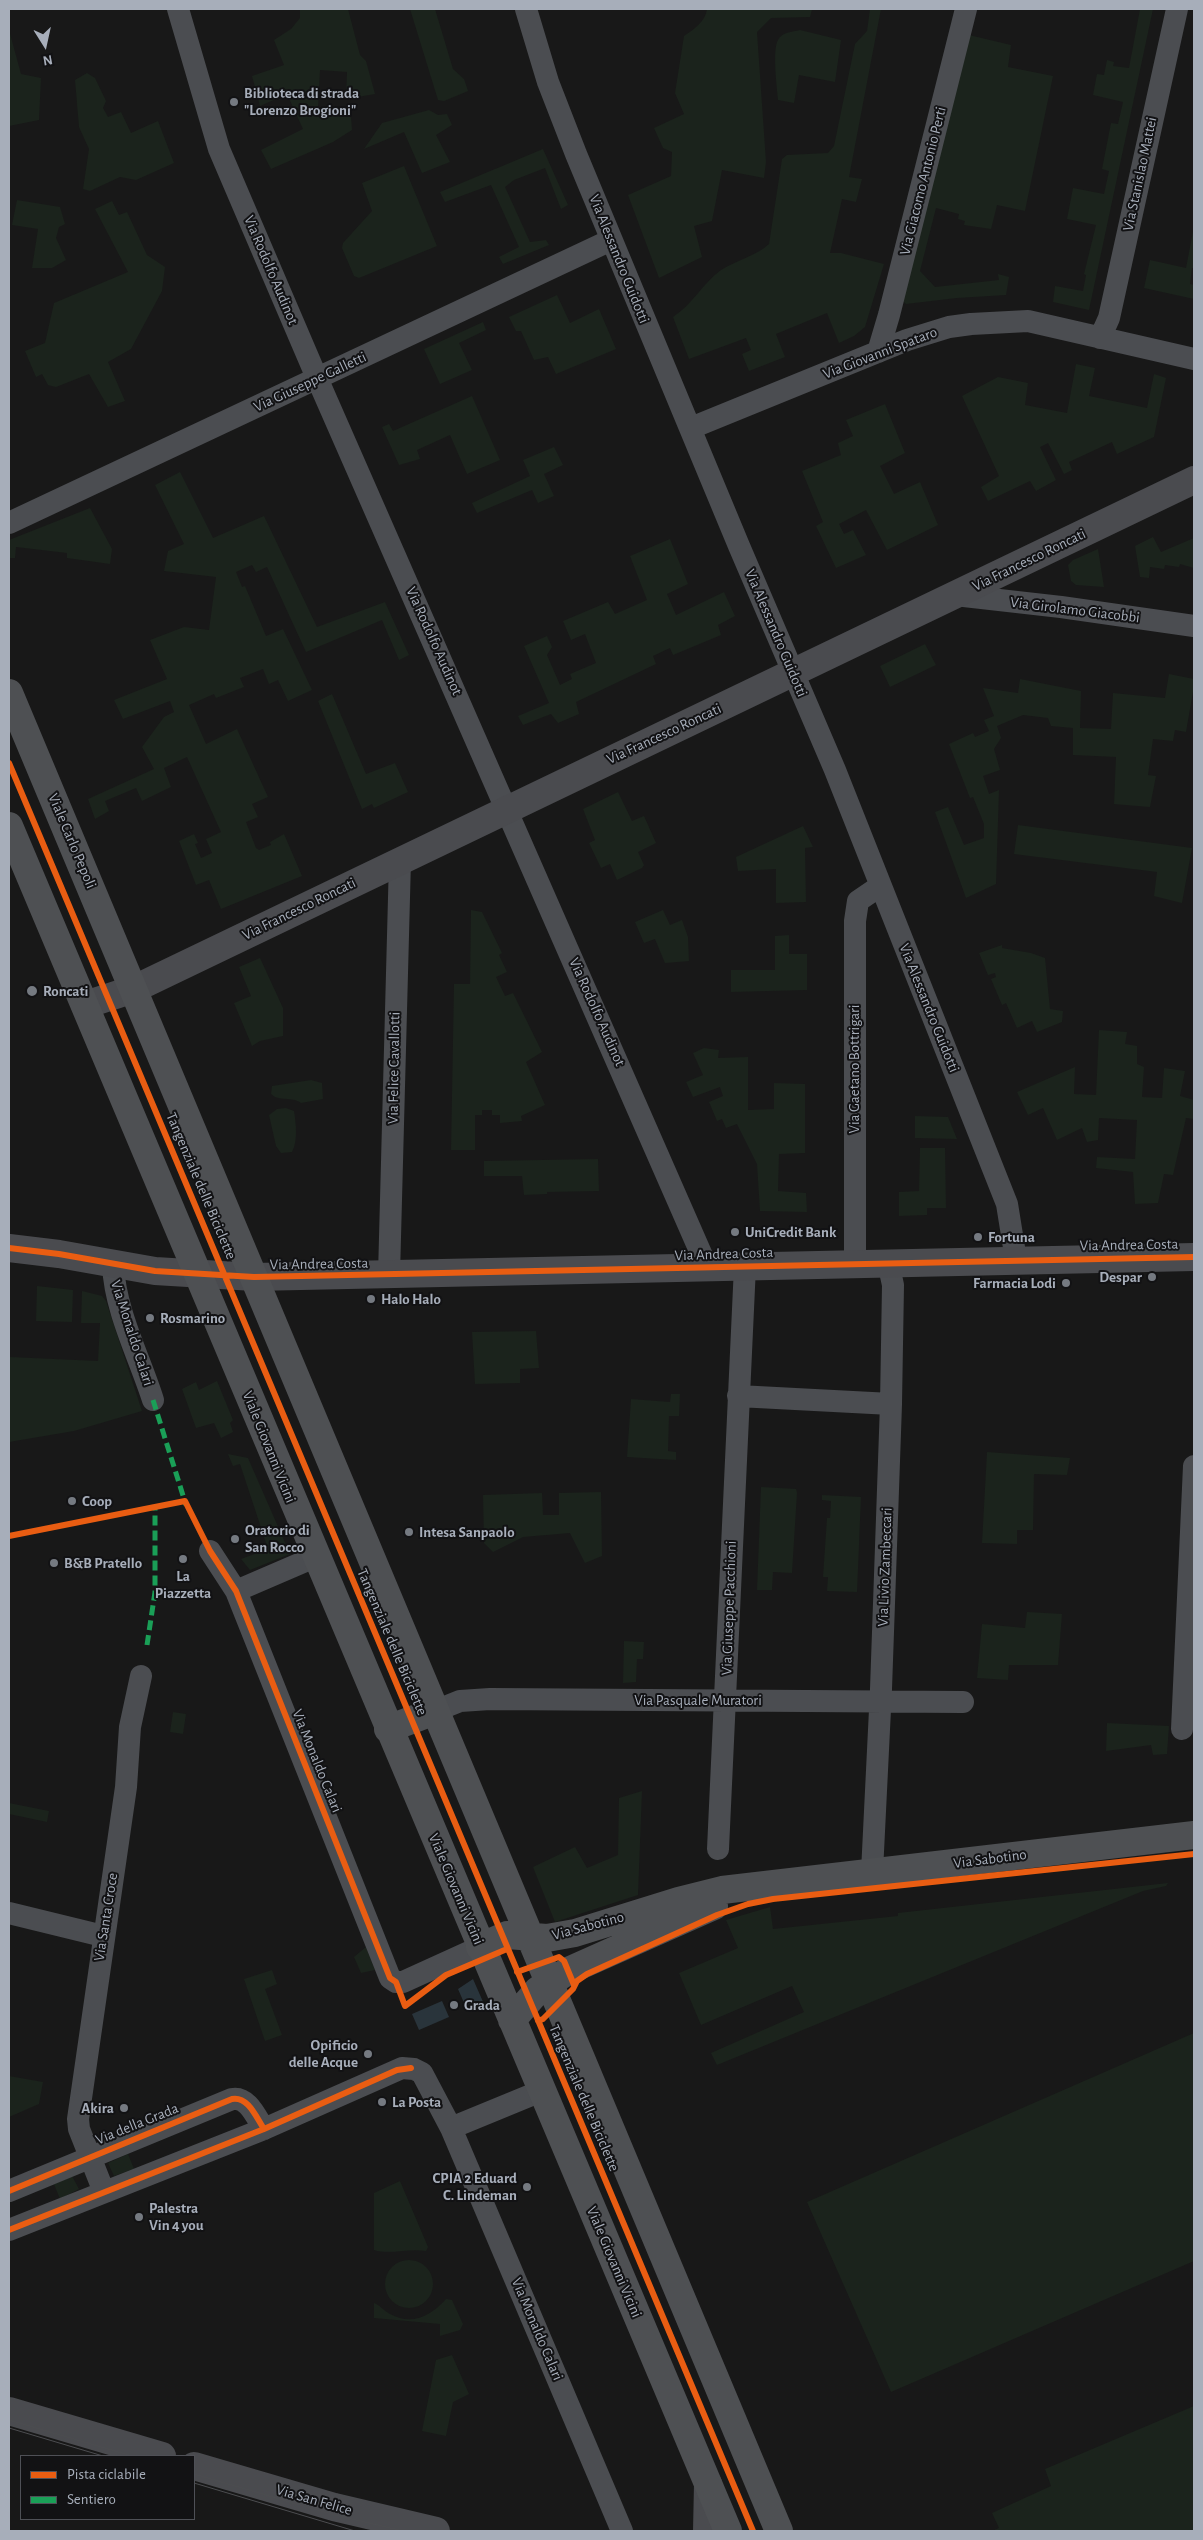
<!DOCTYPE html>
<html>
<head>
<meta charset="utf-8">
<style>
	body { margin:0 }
	#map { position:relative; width:1203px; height:2540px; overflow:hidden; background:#181818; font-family:"Alegreya Sans",sans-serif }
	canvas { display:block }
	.frame { position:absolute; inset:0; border:10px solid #a7aeba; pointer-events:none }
	.legend { position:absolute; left:20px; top:2455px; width:175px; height:65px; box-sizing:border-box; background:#121214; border:1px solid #4e5056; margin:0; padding:6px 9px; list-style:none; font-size:15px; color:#a7aeba }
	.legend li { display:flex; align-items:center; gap:10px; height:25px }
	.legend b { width:25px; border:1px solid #4e5056 }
	.north { position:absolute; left:20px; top:20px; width:50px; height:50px; -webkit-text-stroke:4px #121214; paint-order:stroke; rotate:170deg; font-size:14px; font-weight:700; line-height:20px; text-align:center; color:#a7aeba }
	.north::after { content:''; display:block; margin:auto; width:18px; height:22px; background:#a7aeba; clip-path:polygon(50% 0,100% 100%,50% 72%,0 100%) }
</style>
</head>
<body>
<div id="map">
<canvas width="1203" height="2540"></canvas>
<div class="frame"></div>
<ul class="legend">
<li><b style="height:6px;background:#e95d12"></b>Pista ciclabile</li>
<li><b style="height:6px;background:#1a9f57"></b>Sentiero</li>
</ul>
<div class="north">N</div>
</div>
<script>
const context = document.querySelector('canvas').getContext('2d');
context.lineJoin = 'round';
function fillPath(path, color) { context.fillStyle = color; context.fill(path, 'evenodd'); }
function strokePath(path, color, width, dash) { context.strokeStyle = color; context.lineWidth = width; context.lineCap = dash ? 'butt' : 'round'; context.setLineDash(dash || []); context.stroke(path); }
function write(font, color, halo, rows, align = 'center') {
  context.font = font + ' "Alegreya Sans",sans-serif'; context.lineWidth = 4; context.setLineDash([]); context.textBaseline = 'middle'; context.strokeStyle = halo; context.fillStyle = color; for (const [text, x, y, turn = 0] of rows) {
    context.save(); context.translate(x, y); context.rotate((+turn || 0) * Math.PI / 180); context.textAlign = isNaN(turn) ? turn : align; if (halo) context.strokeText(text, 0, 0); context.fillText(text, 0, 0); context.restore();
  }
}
fillPath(new Path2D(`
	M 300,9 L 348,9 L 360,55 L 366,61 L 375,94 L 346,99 L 347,72 L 320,70 L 318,108 L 345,109 L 351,118 L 352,130 L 333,142 L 271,169 L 261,150 L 303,129 L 287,94 L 260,106 L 252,76 L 284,65 L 274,40 L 291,29 L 300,18 Z
	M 410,9 L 435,9 L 453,69 L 464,79 L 468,91 L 444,101 L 438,100 Z
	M 707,9 L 812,9 L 810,17 L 771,18 L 757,32 L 766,162 L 764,178 L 722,170 L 712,221 L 694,226 L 702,257 L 659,278 L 628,195 L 671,176 L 672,152 L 663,148 L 654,128 L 684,114 L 675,93 L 684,36 C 693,30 706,21 707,9 Z
	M 870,9 L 881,9 L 849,177 L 862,179 L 856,202 L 842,199 L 830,253 L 841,253 L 884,264 L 865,327 L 854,336 L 839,343 L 827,313 L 776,334 L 785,357 L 749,371 L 742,354 L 751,350 L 746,338 L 689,359 L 673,317 C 693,304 702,284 721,270 C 737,260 756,256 769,244 L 782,159 L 787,155 L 828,153 L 834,146 L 855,44 L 867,31 Z
	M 1140,9 L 1153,9 L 1089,310 L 1053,302 L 1055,286 L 1083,291 L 1086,275 L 1084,274 L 1096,225 L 1067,219 L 1073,188 L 1104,194 L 1109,171 L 1102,169 L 1111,123 L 1118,124 L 1123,102 L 1093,95 L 1097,74 L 1104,75 L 1107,60 L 1114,62 L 1113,66 L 1129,68 Z
	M 9,30 L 21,74 L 41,78 L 39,120 L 9,126 Z
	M 800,30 L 841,40 L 835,82 L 799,75 L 794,103 L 778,100 C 777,87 772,50 778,40 C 782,32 792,32 800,30 Z
	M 969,35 L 1011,45 L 1008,67 L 1053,76 L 1025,211 L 997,205 L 991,229 L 964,225 L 965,221 L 958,219 L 959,214 L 936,208 L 920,271 L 935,287 L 999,280 L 998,274 L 1009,277 L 1006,295 L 957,298 L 906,304 L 903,301 Z
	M 87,73 L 95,78 L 106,101 L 103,108 L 108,117 L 121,112 L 131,133 L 158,121 L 174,163 L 136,180 L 120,177 L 90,191 L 83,189 L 89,149 L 79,127 L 75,80 Z
	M 429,110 L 438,115 L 447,114 L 452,125 L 436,135 L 450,162 L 422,173 L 404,132 L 364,149 L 382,123 Z
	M 543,149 L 568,205 L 561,209 L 545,168 L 514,180 L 505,187 L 530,242 L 546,240 L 549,245 L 503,264 L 499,257 L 519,247 L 491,185 L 445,202 L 440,192 Z
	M 404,166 L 437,246 L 359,278 L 354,276 L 342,248 L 343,243 L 372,211 L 362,183 Z
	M 17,200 L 60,207 L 65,224 L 59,227 L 56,238 L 66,260 L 52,268 L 32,268 L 38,229 L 12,225 Z
	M 112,201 L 119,215 L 127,212 L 147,255 L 165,267 L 162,291 L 131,349 L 108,362 L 125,401 L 108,407 L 89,374 L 56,387 L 48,385 L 42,374 L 36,377 L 25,351 L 45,343 L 54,303 L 128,272 L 95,209 Z
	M 1194,226 L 1194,268 L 1192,268 L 1190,284 L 1194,285 L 1194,299 L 1144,288 L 1150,260 L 1186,268 Z
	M 557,295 L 570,323 L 599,309 L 616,349 L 556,374 L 548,357 L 534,360 L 521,331 L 516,331 L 509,317 Z
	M 483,322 L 486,330 L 459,343 L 472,370 L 440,384 L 424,349 Z
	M 1076,364 L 1095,368 L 1089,396 L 1147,408 L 1154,374 L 1166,378 L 1154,437 L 1117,454 L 1112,442 L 1069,462 L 1072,470 L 1064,474 L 1048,443 L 1040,447 L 1056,480 L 1036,491 L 1030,481 L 988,501 L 981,487 L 999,476 L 962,396 L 998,377 L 1028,383 L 1025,405 L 1067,413 Z
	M 472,396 L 500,460 L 467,474 L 450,435 L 417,450 L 420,459 L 399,465 L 382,427 L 389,424 L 393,431 Z
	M 885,404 L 905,453 L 880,466 L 894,494 L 920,482 L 938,525 L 887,550 L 866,510 L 839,524 L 844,534 L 853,530 L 866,555 L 836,568 L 816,526 L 823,522 L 802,471 L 841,455 L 838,443 L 853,436 L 846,420 Z
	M 554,447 L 563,465 L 544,474 L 554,496 L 538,503 L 532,490 L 477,513 L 472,503 L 530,476 L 523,460 Z
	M 180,472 L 213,538 L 264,516 L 317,627 L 385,602 L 409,655 L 399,660 L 382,620 L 306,652 L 267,567 L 256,572 L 252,565 L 236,572 L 242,587 L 245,586 L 266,636 L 283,629 L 312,690 L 288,701 L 278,680 L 269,684 L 263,669 L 240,678 L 244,687 L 216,698 L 214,694 L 189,705 L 206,744 L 237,729 L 268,797 L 252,804 L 258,817 L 246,822 L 256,848 L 259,850 L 271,845 L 270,842 L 284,834 L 302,876 L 221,909 L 209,880 L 196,885 L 179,841 L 194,834 L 198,843 L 195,844 L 201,858 L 212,853 L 206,839 L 221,832 L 187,757 L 164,768 L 171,787 L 142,801 L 136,788 L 105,801 L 109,811 L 95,819 L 88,799 L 154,769 L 142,747 L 164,717 L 174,712 L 170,701 L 123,719 L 114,700 L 167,679 L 150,640 L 184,627 L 209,630 L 216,577 L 164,571 L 168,551 L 184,544 L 155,485 Z
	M 90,508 L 112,549 L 110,564 L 67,558 L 67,553 L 16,547 L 15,558 L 9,558 L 9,540 Z
	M 1153,537 L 1161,552 L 1194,538 L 1194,568 L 1180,564 L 1179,567 L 1165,565 L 1164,569 L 1150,567 L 1149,578 L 1140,577 L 1135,546 Z
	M 670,539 L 688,584 L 667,594 L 676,615 L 724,592 L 735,616 L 718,625 L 721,635 L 673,655 L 670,648 L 653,656 L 656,664 L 576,702 L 579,714 L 558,723 L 551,714 L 523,725 L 518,716 L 549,703 L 524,646 L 547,636 L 552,647 L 547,655 L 560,685 L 572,679 L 570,674 L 596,663 L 585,634 L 571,640 L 563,621 L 608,602 L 615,614 L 647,600 L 630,556 Z
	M 1098,549 L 1104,587 L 1076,585 L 1071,581 L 1068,565 L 1073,560 Z
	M 925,644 L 936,665 L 890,687 L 880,666 Z
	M 1169,674 L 1194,679 L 1194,686 L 1186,732 L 1175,730 L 1173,741 L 1153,739 L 1148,775 L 1156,776 L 1150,807 L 1114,804 L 1116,757 L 1073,755 L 1073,728 L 1051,726 L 1048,718 L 1023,715 L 997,726 L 1001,738 L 994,749 L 1000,770 L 983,776 L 989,794 L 999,790 L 996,884 L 966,898 L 935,812 L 948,807 L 964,845 L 984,838 L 984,824 L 973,797 L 970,798 L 949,744 L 973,733 L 975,737 L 989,731 L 984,720 L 994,716 L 983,688 L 1018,693 L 1020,679 L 1081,691 L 1080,728 L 1111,729 L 1113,693 L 1165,698 Z
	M 332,694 L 366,774 L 395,763 L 408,792 L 374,808 L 372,804 L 362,809 L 318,701 Z
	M 618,792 L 632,821 L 644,816 L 656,843 L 638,852 L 644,865 L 642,868 L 617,880 L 610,864 L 601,868 L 589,843 L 595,840 L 583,809 Z
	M 1018,825 L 1192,848 L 1182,903 L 1154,896 L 1157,872 L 1014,854 Z
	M 803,826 L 813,847 L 805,848 L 806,902 L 776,903 L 776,869 L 738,871 L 736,857 Z
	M 471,910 L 482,912 L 502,953 L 499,955 L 507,972 L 496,977 L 505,996 L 513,993 L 542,1052 L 526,1062 L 545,1105 L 521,1116 L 522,1121 L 500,1123 L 500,1115 L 492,1115 L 492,1110 L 482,1110 L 482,1115 L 475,1115 L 475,1150 L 451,1150 L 454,984 L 470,984 Z
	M 663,910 L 670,925 L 682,920 L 688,937 L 689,961 L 665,963 L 655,939 L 644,943 L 635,922 Z
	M 789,935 L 789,954 L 807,954 L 807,990 L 731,992 L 731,970 L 775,970 L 775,936 Z
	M 1002,945 L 1002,948 L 1031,953 L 1045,958 L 1050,1009 L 1063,1011 L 1062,1022 L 1037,1032 L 1032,1021 L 1017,1028 L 1006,1003 L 1002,1005 L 991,979 L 996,977 L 995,973 L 988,975 L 979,953 Z
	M 260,958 L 283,1008 L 283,1036 L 260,1041 L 252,1046 L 234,1003 L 251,996 L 239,967 Z
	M 1099,1030 L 1127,1032 L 1125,1044 L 1137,1046 L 1137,1064 L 1144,1067 L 1142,1097 L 1162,1098 L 1164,1068 L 1185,1071 L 1180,1096 L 1194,1100 L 1194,1119 L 1186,1118 L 1173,1175 L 1164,1174 L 1158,1203 L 1135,1204 L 1133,1172 L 1096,1168 L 1097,1157 L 1135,1159 L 1137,1120 L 1099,1118 L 1098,1140 L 1087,1142 L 1082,1128 L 1057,1140 L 1043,1108 L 1028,1115 L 1017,1092 L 1075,1067 L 1074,1094 L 1096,1095 Z
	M 704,1048 L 719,1050 L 718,1058 L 748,1057 L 748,1110 L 774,1109 L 774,1083 L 805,1084 L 805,1153 L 779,1154 L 778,1191 L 806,1193 L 807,1212 L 760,1211 L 757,1164 L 737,1124 L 726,1128 L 722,1119 L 717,1121 L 709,1102 L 723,1096 L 720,1087 L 693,1097 L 686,1082 L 703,1075 L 693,1053 Z
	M 311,1080 L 322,1083 L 323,1099 L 301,1103 C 292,1096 279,1102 271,1094 L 272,1086 Z
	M 286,1108 L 294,1111 C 296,1123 298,1141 292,1152 L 281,1153 L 276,1146 L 269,1115 L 277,1109 Z
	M 915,1116 L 948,1117 L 957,1139 L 915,1138 Z
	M 920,1148 L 945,1148 L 946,1208 L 927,1208 L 927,1215 L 899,1216 L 899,1192 L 919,1191 Z
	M 598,1159 L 599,1191 L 547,1192 L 547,1194 L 524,1195 L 522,1176 L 484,1176 L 484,1161 Z
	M 37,1286 L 73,1290 L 72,1322 L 36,1321 Z
	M 82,1291 L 102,1296 L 106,1301 L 142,1411 L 74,1431 L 9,1442 L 10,1357 L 98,1361 L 100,1323 L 81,1323 Z
	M 536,1331 L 539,1368 L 520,1369 L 520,1383 L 475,1384 L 472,1332 Z
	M 217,1381 L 233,1420 L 230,1423 L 233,1432 L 221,1438 L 214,1423 L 196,1428 L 182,1389 L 196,1382 L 199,1390 Z
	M 671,1394 L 680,1394 L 679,1416 L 669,1416 L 668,1451 L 676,1452 L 676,1460 L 627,1457 L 631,1399 L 670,1402 Z
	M 987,1452 L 1070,1458 L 1067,1475 L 1034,1474 L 1033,1530 L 1017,1530 L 1017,1544 L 982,1543 Z
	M 228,1454 L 248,1458 L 290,1554 L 250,1570 L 241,1559 L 268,1549 L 240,1464 L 233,1466 Z
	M 761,1487 L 796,1489 L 797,1493 L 792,1573 L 773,1572 L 772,1590 L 757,1590 Z
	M 601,1492 L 602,1556 L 585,1563 L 570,1533 L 523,1537 L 493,1552 L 484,1543 L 483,1495 L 542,1493 L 543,1515 L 559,1515 L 559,1493 Z
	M 822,1495 L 861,1497 L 857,1592 L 827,1591 L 828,1577 L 823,1577 L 827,1518 L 830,1518 L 831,1501 L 822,1500 Z
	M 1027,1612 L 1062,1614 L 1058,1665 L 1009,1665 L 1008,1680 L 977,1678 L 982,1624 L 1025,1628 Z
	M 624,1641 L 644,1642 L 643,1659 L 637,1659 L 636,1682 L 623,1683 Z
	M 173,1712 L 186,1714 L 183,1734 L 170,1732 Z
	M 1107,1723 L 1169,1726 L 1167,1754 L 1153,1755 L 1151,1745 L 1106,1751 Z
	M 642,1791 L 638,1895 L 555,1922 L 533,1867 L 575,1847 L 587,1868 L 618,1855 L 619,1798 Z
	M 9,1803 L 49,1811 L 47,1822 L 9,1814 Z
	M 1168,1883 L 1166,1886 L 1143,1891 L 717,2065 L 711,2053 L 804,2012 L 792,1986 L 701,2025 L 679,1973 L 738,1948 L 726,1920 L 770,1907 L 773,1929 L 898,1916 L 898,1913 Z
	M 366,1947 L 375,1970 L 361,1973 L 354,1957 Z
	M 272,1970 L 277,1984 L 265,1989 L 282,2035 L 265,2041 L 244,1979 Z
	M 1194,2033 L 1194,2261 L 891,2392 L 807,2202 Z
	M 9,2076 L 43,2082 L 39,2104 L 9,2117 Z
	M 128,2154 L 134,2169 L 114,2176 L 108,2163 Z
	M 72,2176 L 79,2189 L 60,2199 L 54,2184 Z
	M 400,2181 L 428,2247 L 426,2251 C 408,2248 390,2255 374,2250 L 374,2193 Z
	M385 2284a24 24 0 1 1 48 0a24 24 0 1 1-48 0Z
	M 446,2299 L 452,2300 L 463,2324 L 460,2330 L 440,2336 L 440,2324 L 374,2318 L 374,2303 C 380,2305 384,2311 390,2314 C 412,2326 431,2316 446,2299 Z
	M 452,2355 L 469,2394 L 453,2402 L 446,2436 L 422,2431 L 436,2360 Z
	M 1194,2406 L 1194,2531 L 992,2531 L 999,2528 L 992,2513 L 1051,2486 L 1045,2469 Z`), '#1b231c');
fillPath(new Path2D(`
	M 473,1979 L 484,2004 L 468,2012 L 458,1989 Z
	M 442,2001 L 449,2017 L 419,2030 L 412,2014 Z`), '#29343b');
strokePath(new Path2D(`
	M 178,9 L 219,149 L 317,378 L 707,1267
	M 526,9 L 548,82 L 576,154 L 739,546 L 835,770 L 1007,1204 L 1016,1260
	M 1100,338 L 1109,318 L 1177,9
	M 878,352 L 889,315 L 966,9
	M 691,428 L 907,340 L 949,327 L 971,324 L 1028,321 L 1194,359
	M 9,523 L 611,240
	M 955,595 L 1061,607 L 1194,626
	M 855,1264 L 855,921 L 858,901 L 880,886
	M 113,1265 C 115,1311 139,1356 153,1400
	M 389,1275 L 400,860
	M 738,1396 L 891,1404
	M 210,1551 L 236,1591 L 390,1978 L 396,1982 L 403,1982 L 480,1947
	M 236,1591 L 315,1557
	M 435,1711 L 460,1701 L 490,1699 L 963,1702
	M 1182,1729 L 1194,1466
	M 718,1849 L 745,1266
	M 872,1872 L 881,1689 L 891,1404 L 893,1285 L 888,1262
	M 9,1913 L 103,1936
	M 541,2091 L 451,2128 L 622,2531
	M 9,2191 L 232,2099 C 248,2096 256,2117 264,2129
	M 104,2192 L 79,2129 L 78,2119 L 126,1787 L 130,1727 L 141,1676
	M 9,2230 L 264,2129 L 402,2068 L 414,2069 L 422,2073 L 451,2128`), '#4b4d51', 22);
strokePath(new Path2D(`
	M 85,1005 L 134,989 L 1194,480
	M 9,1248 L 59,1254 L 155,1271 L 254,1277 L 1194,1257
	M 9,2411 L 162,2456
	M 194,2466 L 334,2507 L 436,2531
	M 707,2531 L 708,2484`), '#4a4b4f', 28);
strokePath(new Path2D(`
	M 9,693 L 779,2531
	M 9,826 C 250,1394 486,1964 728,2531
	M 388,1729 L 435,1711
	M 480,1947 L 507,1935 L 547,1938 L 575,1933 L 678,1901 L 722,1890 L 1194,1835
	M 512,2020 L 538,1990 L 568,1971 L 714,1906`), '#4e5053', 28);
strokePath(new Path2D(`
	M 9,2420 L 132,2456
	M 9,2428 L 103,2456
	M 194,2474 L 331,2514 L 403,2531
	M 194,2483 L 355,2531`), '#4c4d50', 1);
strokePath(new Path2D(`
	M 153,1400 L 186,1505
	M 147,1645 L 155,1592 L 155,1507`), '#1a9f57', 5, [10, 5]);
strokePath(new Path2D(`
	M 9,763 L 753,2531
	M 9,1248 L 59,1254 L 155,1271 L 254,1277 L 1194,1257
	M 9,1536 L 185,1501 L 210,1551 L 236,1591 L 390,1978 L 396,1982 L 405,2006 L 446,1975 L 507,1949
	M 517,1972 L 559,1957 L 564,1961 L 574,1985
	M 538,2021 L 543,2019 L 573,1989 L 577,1981 L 587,1974 L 717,1915 L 748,1904 L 773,1899 L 1194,1854
	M 9,2191 L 232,2099 C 248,2096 256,2117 264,2129
	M 9,2230 L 264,2129 L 397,2070 L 411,2068`), '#e95d12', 6);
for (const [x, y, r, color] of [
	[234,102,5,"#757a81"],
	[32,991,6,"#757a81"],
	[735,1232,5,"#757a81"],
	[978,1237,5,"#757a81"],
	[1152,1277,5,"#757a81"],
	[1066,1283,5,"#757a81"],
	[371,1299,5,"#757a81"],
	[150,1318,5,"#757a81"],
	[72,1501,5,"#757a81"],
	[409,1532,5,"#757a81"],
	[235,1539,5,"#757a81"],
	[183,1559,5,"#757a81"],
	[54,1563,5,"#757a81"],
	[454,2005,5,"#757a81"],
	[368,2054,5,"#757a81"],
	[382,2102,5,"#757a81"],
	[124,2108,5,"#757a81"],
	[527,2187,5,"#757a81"],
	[139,2217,5,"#757a81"]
]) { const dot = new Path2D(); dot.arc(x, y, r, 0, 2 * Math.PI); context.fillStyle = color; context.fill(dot); strokePath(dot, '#121214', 2); }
write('bold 15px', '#a7aeba', '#121214', [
	["Biblioteca di strada",244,93],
	["\"Lorenzo Brogioni\"",244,110],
	["Roncati",43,991],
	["UniCredit Bank",745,1232],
	["Fortuna",988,1237],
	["Despar",1142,1277,"right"],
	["Farmacia Lodi",1056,1283,"right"],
	["Halo Halo",381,1299],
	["Rosmarino",160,1318],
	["Coop",82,1501],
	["Oratorio di",245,1530],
	["San Rocco",245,1547],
	["Intesa Sanpaolo",419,1532],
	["B&B Pratello",64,1563],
	["La",183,1576,"center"],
	["Piazzetta",183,1593,"center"],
	["Grada",464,2005],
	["Opificio",358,2045,"right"],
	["delle Acque",358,2062,"right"],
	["La Posta",392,2102],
	["Akira",114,2108,"right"],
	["CPIA 2 Eduard",517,2178,"right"],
	["C. Lindeman",517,2195,"right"],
	["Palestra",149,2208],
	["Vin 4 you",149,2225]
], 'left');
write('15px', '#a7aeba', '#121214', [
	["Via Stanislao Mattei",1140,174,-78],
	["Via Giacomo Antonio Perti",923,181,-76],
	["Via Alessandro Guidotti",619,259,68],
	["Via Rodolfo Audinot",271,270,67],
	["Via Giovanni Spataro",880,353,-21],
	["Via Giuseppe Galletti",310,382,-25],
	["Via Francesco Roncati",1029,560,-26],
	["Via Girolamo Giacobbi",1075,610,7],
	["Via Alessandro Guidotti",776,633,67],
	["Via Rodolfo Audinot",434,641,66],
	["Via Francesco Roncati",664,734,-25],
	["Viale Carlo Pepoli",72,841,67],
	["Via Francesco Roncati",299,909,-26],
	["Via Alessandro Guidotti",929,1008,68],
	["Via Rodolfo Audinot",597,1012,66],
	["Via Felice Cavallotti",394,1068,-89],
	["Via Gaetano Bottrigari",854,1069,-90],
	["Tangenziale delle Biciclette",201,1186,67],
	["Via Andrea Costa",1129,1245,-1],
	["Via Andrea Costa",724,1254,-2],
	["Via Andrea Costa",319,1264,-1],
	["Via Monaldo Calari",132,1333,72],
	["Viale Giovanni Vicini",269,1447,68],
	["Via Livio Zambeccari",885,1567,-88],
	["Via Giuseppe Pacchioni",729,1608,-88],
	["Tangenziale delle Biciclette",392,1642,67],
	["Via Pasquale Muratori",698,1700],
	["Via Monaldo Calari",317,1761,68],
	["Via Sabotino",990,1859,-7],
	["Viale Giovanni Vicini",456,1889,67],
	["Via Santa Croce",106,1917,-81],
	["Via Sabotino",588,1926,-15],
	["Tangenziale delle Biciclette",584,2098,67],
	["Via della Grada",137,2124,-22],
	["Viale Giovanni Vicini",614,2262,67],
	["Via Monaldo Calari",537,2329,67],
	["Via San Felice",314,2500,16]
]);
</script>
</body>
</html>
